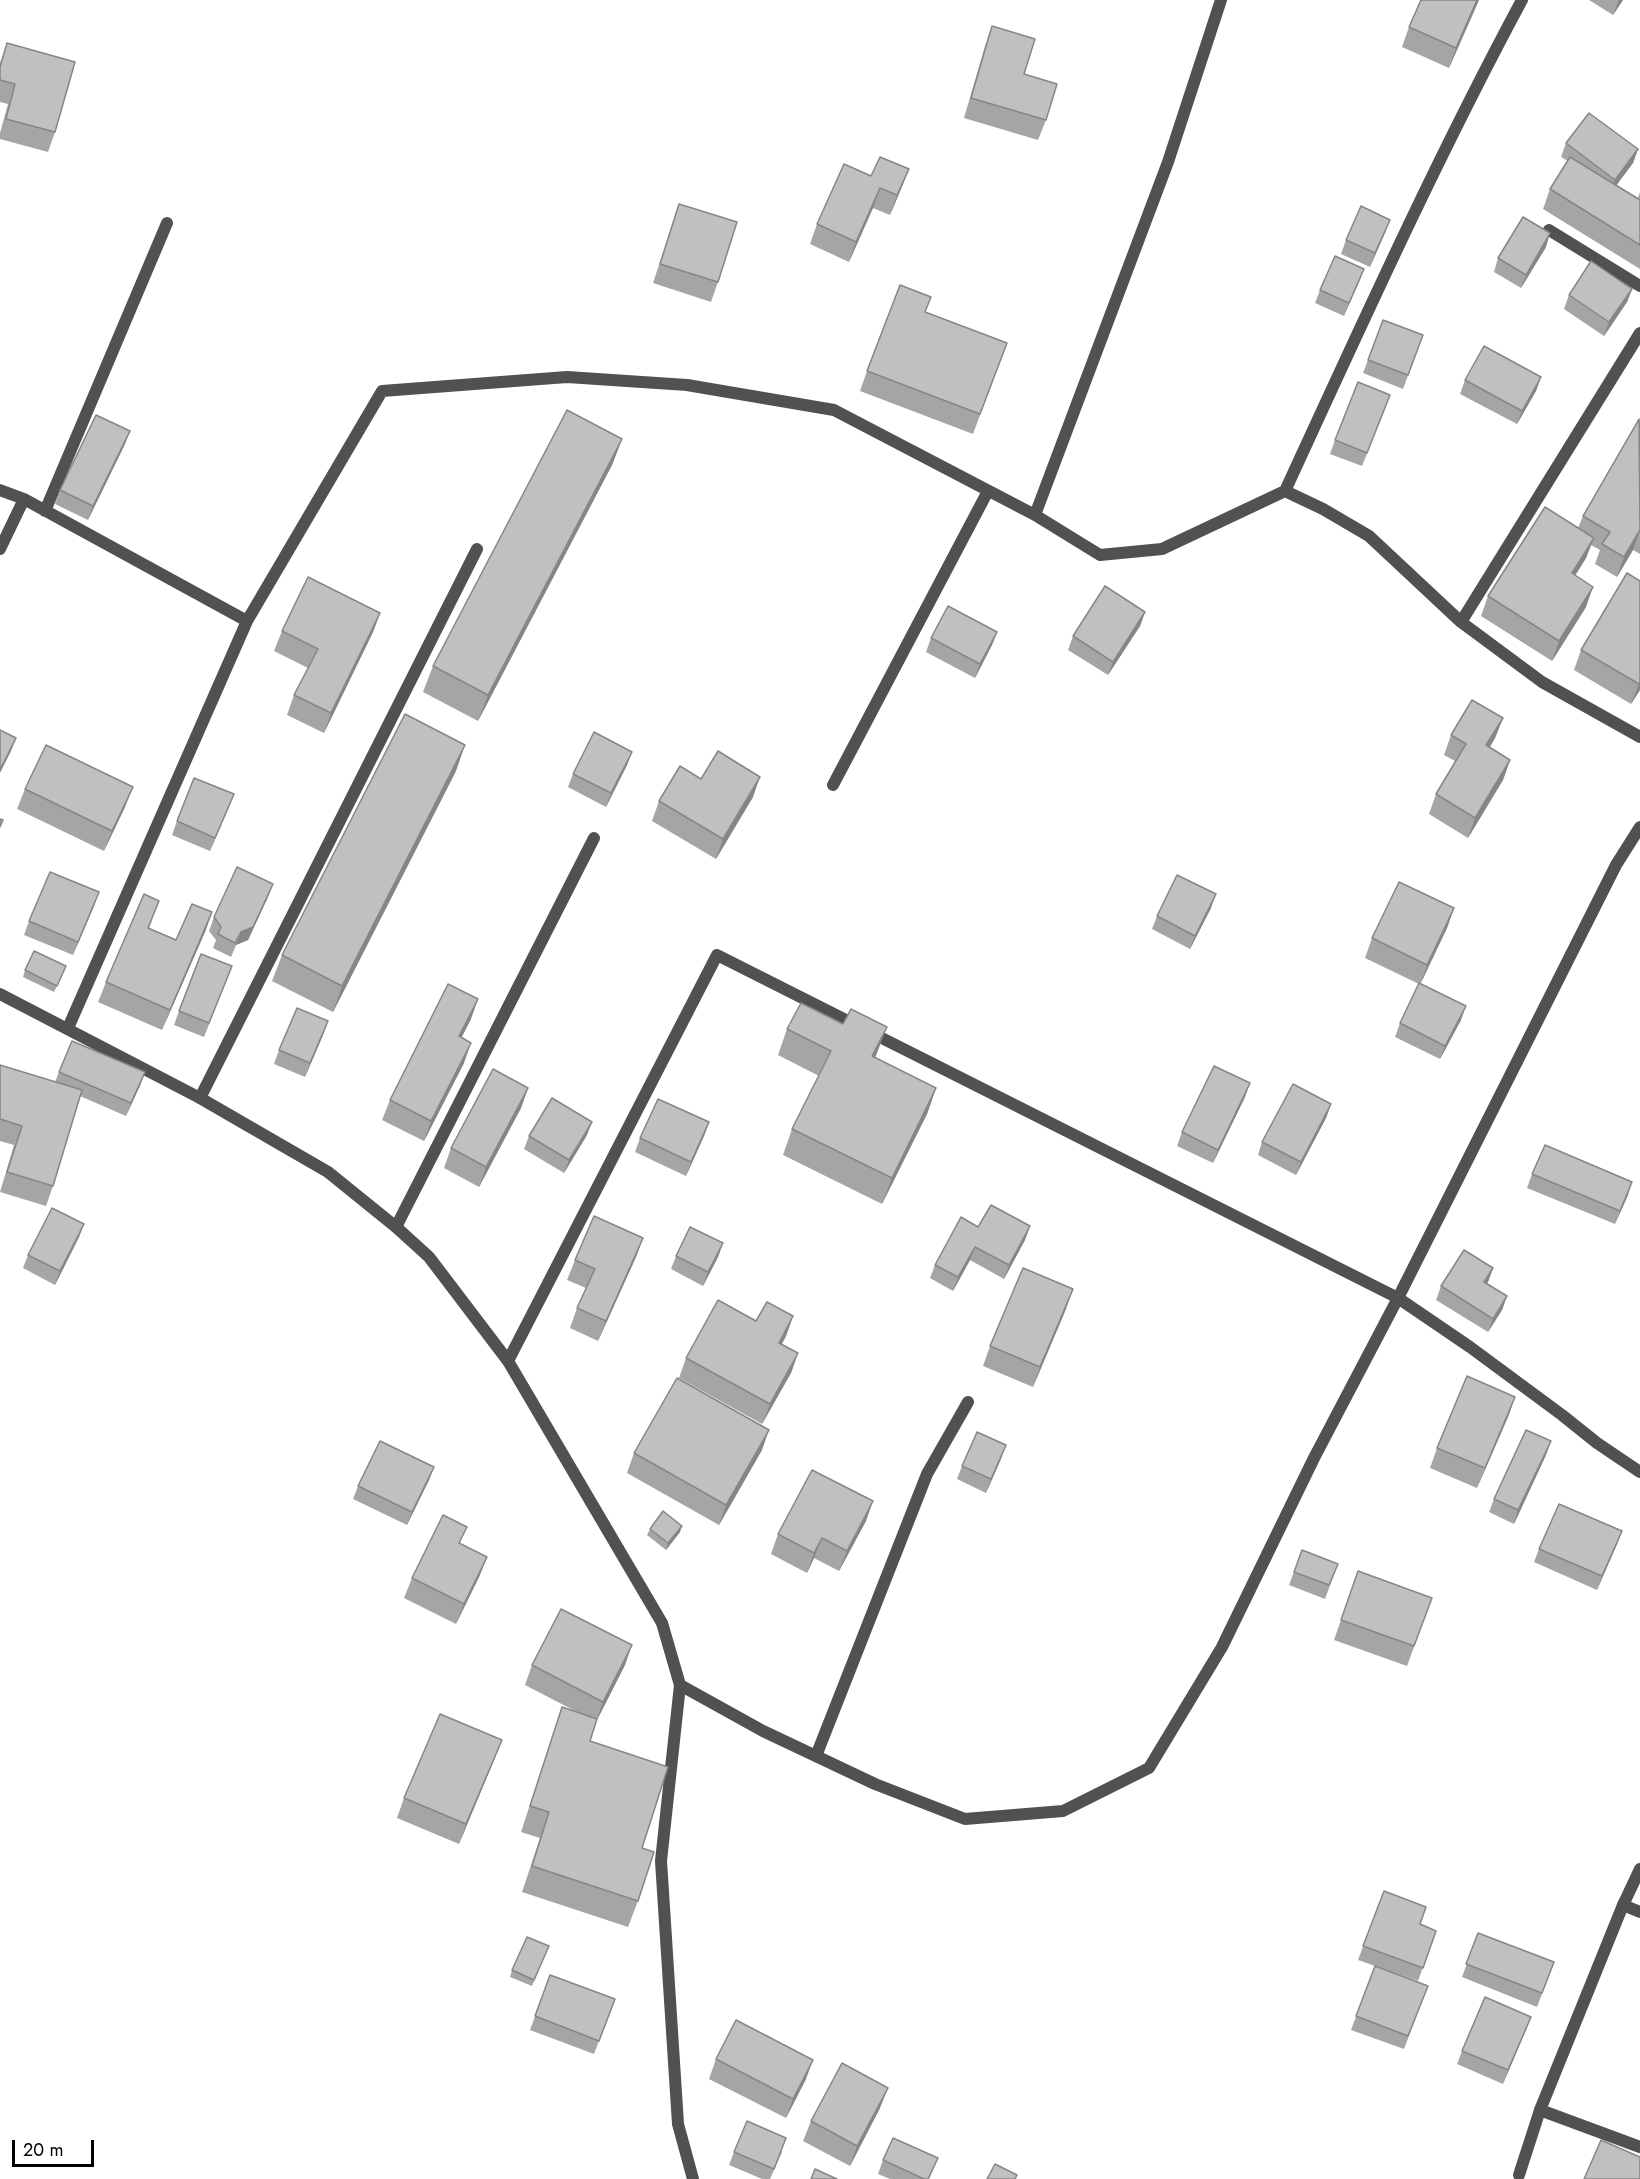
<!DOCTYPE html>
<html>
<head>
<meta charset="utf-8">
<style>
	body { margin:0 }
	#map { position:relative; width:1640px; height:2179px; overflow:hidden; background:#fff; font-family:Jost,sans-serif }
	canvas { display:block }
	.scale { position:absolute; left:12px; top:2140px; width:82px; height:27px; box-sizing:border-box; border:3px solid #000; border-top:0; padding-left:8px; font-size:18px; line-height:21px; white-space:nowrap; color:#000; -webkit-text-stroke:4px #fff; paint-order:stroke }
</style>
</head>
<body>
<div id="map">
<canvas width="1640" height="2179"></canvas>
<div class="scale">20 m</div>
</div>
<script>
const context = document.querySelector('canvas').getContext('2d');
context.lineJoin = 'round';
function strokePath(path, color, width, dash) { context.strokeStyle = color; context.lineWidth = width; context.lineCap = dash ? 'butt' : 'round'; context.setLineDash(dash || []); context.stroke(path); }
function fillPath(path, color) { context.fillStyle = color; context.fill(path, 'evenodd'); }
strokePath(new Path2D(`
	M 200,1098 L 477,549
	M 816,1756 L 927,1474 L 968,1402
	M 1623,1905 L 1640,1912
	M 1540,2110 L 1640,2147`), '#515151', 12);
strokePath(new Path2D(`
	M 1549,230 L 1640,286
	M 0,490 L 24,499 L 247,621
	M 1285,491 C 1361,326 1436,160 1522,0
	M 45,511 L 167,223
	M 1035,515 L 1168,162 L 1221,0
	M 0,549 L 24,499
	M 1461,622 L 1640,333
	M 833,785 L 988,491
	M 68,1028 L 247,621 L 382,391 L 567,377 L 687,385 L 834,410 L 1035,515 L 1100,555 L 1162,549 L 1285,491 L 1323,509 L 1369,536 L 1461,622 L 1542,682 L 1640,737
	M 396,1227 L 594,838
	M 508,1361 L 717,955 L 1398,1298 L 1470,1347 L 1562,1415 L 1597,1443 L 1640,1472
	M 1519,2175 L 1540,2110 L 1623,1905 L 1640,1869`), '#515151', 12);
strokePath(new Path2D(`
	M 0,994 L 200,1098 L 328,1172 L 396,1227 L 429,1257 L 508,1361 L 662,1623 L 680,1685 L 763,1731 L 875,1784 L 965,1819 L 1063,1811 L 1149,1768 L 1222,1647 L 1314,1458 L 1398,1298 L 1616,865 L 1640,827
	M 680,1685 L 661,1861 L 678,2124 L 693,2179`), '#515151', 12);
fillPath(new Path2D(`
	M 1421,0 L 1479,0 L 1449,68 L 1402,47 L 1409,27 Z
	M 1589,0 L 1623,0 L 1613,15 Z
	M 992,26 L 1024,74 L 1046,120 L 1038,140 L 964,118 L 985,46 Z
	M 7,43 L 55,132 L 48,152 L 0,139 L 0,133 L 8,104 L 0,102 L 0,63 Z
	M 1566,143 L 1638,149 L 1633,163 L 1616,185 L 1638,198 L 1640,192 L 1640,269 L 1543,209 L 1550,189 L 1568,161 L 1561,157 Z
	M 909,169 L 901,189 L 890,215 L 873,208 L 849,262 L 810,244 L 817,224 L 871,176 Z
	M 679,204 L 718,282 L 711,302 L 653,283 Z
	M 1390,220 L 1370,267 L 1341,254 L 1346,240 Z
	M 1546,247 L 1521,288 L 1494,272 L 1498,258 Z
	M 1364,269 L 1344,316 L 1315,303 L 1320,290 Z
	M 1632,289 L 1627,302 L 1604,336 L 1564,309 L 1569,295 Z
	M 925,312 L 1007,343 L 973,434 L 860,391 L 867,371 Z
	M 1383,320 L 1423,335 L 1403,389 L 1363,373 Z
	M 1541,377 L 1536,391 L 1517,424 L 1460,394 L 1465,380 Z
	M 1385,409 L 1362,466 L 1330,454 L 1335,440 Z
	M 1640,419 L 1640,554 L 1633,550 L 1617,577 L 1595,564 L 1600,550 L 1591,545 L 1586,558 L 1575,576 L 1586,607 L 1552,661 L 1481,616 L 1488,596 L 1578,528 L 1583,516 Z
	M 622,439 L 612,465 L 478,721 L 423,692 L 433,666 Z
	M 125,444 L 88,520 L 55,504 L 60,490 Z
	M 1627,573 L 1640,690 L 1631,704 L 1574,670 L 1581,650 Z
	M 1145,612 L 1140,626 L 1108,675 L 1068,650 L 1073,636 Z
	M 380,613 L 373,632 L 324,733 L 287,715 L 294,695 L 308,668 L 274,651 L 282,631 Z
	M 997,632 L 992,645 L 975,678 L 926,652 L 931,638 Z
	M 1503,718 L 1495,738 L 1490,747 L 1510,760 L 1503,780 L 1468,838 L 1429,814 L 1436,794 L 1455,761 L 1444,755 L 1451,735 Z
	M 632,752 L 627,765 L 606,807 L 568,787 L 573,774 Z
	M 456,771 L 333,1012 L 272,981 L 282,955 Z
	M 701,779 L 753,797 L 716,859 L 652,821 L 659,801 Z
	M 25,789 L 125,807 L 104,851 L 17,809 Z
	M 234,794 L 210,851 L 172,835 L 177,821 Z
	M 268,897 L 248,940 L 236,945 L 231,957 L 213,948 L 216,940 L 209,931 L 214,917 Z
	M 94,906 L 73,955 L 24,935 L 29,921 Z
	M 1211,908 L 1190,949 L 1152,929 L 1157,916 Z
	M 1454,908 L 1447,928 L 1420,984 L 1461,1020 L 1440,1059 L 1395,1037 L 1400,1023 L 1419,984 L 1365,958 L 1372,938 Z
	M 212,912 L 205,932 L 162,1030 L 98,1002 L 106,982 L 152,921 L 149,928 L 176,940 Z
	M 232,966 L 204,1037 L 174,1025 L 179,1011 Z
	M 25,970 L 63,973 L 54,992 L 23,977 Z
	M 471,1019 L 461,1038 L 464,1063 L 424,1141 L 382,1120 L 390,1100 Z
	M 787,1029 L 877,1053 L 875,1058 L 936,1088 L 927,1114 L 882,1204 L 783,1155 L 792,1129 L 819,1076 L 778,1055 Z
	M 323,1035 L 305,1077 L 274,1064 L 279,1050 Z
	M 0,1065 L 55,1082 L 59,1072 L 145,1072 L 126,1116 L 80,1096 L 53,1186 L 46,1206 L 0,1192 L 14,1145 L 0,1141 Z
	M 528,1088 L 521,1108 L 479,1187 L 444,1168 L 451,1148 Z
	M 1245,1097 L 1213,1163 L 1177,1146 L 1182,1132 Z
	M 1331,1104 L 1326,1118 L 1296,1175 L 1258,1155 L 1262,1142 Z
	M 709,1122 L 704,1136 L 686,1176 L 635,1152 L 640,1138 Z
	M 587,1135 L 564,1173 L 524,1149 L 529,1136 Z
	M 1532,1174 L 1628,1195 L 1615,1224 L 1527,1188 Z
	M 84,1224 L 79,1237 L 55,1285 L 23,1268 L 28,1255 Z
	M 1030,1226 L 1025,1240 L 1004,1279 L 970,1260 L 953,1291 L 930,1278 L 935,1265 L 978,1227 Z
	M 643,1238 L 636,1257 L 598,1341 L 570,1328 L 577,1308 L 586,1288 L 567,1280 L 575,1260 Z
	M 723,1243 L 718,1257 L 703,1286 L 671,1269 L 676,1256 Z
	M 1493,1268 L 1487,1284 L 1507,1296 L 1502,1310 L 1488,1332 L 1436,1300 L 1441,1286 Z
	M 1066,1309 L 1033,1387 L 983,1366 L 990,1346 Z
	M 793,1316 L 786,1336 L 782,1344 L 798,1353 L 791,1373 L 762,1424 L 679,1378 L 686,1358 L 756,1321 Z
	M 1515,1397 L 1508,1417 L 1477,1488 L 1430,1468 L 1437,1448 Z
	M 762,1450 L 719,1525 L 627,1473 L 634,1453 Z
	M 1546,1455 L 1514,1524 L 1489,1512 L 1494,1499 Z
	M 1001,1459 L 986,1493 L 957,1479 L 962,1466 Z
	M 434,1467 L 429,1480 L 407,1525 L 353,1499 L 358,1486 Z
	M 866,1521 L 839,1571 L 814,1558 L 807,1573 L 771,1554 L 778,1534 Z
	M 650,1529 L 680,1532 L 666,1550 L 647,1535 Z
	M 1622,1531 L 1617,1544 L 1597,1590 L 1534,1562 L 1539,1549 Z
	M 461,1544 L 487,1557 L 479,1577 L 456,1624 L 404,1598 L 412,1578 Z
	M 1302,1550 L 1338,1564 L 1325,1599 L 1289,1585 Z
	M 1358,1571 L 1432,1598 L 1407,1666 L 1334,1640 Z
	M 532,1665 L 625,1665 L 596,1722 L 590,1741 L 642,1848 L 638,1901 L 628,1927 L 522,1892 L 540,1838 L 521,1832 L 562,1707 L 579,1713 L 525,1685 Z
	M 494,1760 L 459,1844 L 397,1818 L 404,1798 Z
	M 1384,1891 L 1420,1924 L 1436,1931 L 1418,1981 L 1358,1960 Z
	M 1478,1933 L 1554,1962 L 1537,2007 L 1462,1977 Z
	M 546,1953 L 532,1986 L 510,1977 L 512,1970 Z
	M 1375,1966 L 1428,1986 L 1404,2049 L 1351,2030 Z
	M 550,1975 L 615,1999 L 594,2054 L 530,2030 Z
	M 1531,2017 L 1503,2084 L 1457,2064 L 1462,2051 Z
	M 716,2059 L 806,2079 L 786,2118 L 709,2079 Z
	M 880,2108 L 850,2166 L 803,2141 L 811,2121 Z
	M 734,2152 L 782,2152 L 770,2179 L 762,2179 L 729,2165 Z
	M 938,2158 L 929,2179 L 890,2179 L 878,2174 L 883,2160 Z`), '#a5a5a5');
fillPath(new Path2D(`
	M 1477,0 L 1479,0 L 1449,68 L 1456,48 Z
	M 1619,0 L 1623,0 L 1613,15 Z
	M 1638,149 L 1633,163 L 1610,194 L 1615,180 Z
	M 909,169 L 901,189 L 890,215 L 897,195 Z
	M 880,188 L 873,208 L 849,262 L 856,242 Z
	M 1390,220 L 1385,233 L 1370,267 L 1375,253 Z
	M 1550,233 L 1546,247 L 1521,288 L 1526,275 Z
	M 1364,269 L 1359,282 L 1344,316 L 1349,303 Z
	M 1632,289 L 1627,302 L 1604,336 L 1609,322 Z
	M 1541,377 L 1536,391 L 1517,424 L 1522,411 Z
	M 130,431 L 125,444 L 88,520 L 93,506 Z
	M 622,439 L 612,465 L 478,721 L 488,695 Z
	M 1640,530 L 1633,550 L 1617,577 L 1624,557 Z
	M 1594,538 L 1586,558 L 1564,593 L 1572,573 Z
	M 1593,587 L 1586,607 L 1552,661 L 1559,641 Z
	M 1145,612 L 1140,626 L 1108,675 L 1113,662 Z
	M 380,613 L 373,632 L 324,733 L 331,713 Z
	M 997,632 L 992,645 L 975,678 L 980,664 Z
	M 1640,682 L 1640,690 L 1631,704 L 1639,684 Z
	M 1503,718 L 1495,738 L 1479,765 L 1486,745 Z
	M 16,738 L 11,751 L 0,773 L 0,770 Z
	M 465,745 L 456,771 L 333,1012 L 342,986 Z
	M 632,752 L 627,765 L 606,807 L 611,793 Z
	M 1510,760 L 1503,780 L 1468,838 L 1475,818 Z
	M 760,777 L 753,797 L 716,859 L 723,839 Z
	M 133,787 L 125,807 L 104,851 L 112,831 Z
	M 234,794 L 229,807 L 210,851 L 215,838 Z
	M 273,884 L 268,897 L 248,940 L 236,945 L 231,957 L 241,932 Z
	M 99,892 L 94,906 L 73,955 L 78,942 Z
	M 1216,894 L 1211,908 L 1190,949 L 1195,936 Z
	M 1454,908 L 1447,928 L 1420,985 L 1427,965 Z
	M 212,912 L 205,932 L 162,1030 L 170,1010 Z
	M 478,999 L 471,1019 L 452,1056 L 459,1036 Z
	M 1466,1006 L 1461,1020 L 1440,1059 L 1445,1046 Z
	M 328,1021 L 323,1035 L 305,1077 L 310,1063 Z
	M 887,1027 L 877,1053 L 863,1082 L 872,1056 Z
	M 471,1043 L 464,1063 L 424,1141 L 431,1121 Z
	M 145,1072 L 140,1086 L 126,1116 L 131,1103 Z
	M 1250,1083 L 1245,1097 L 1213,1163 L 1218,1150 Z
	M 528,1088 L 521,1108 L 479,1187 L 486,1167 Z
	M 936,1088 L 927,1114 L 882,1204 L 892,1178 Z
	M 1331,1104 L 1326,1118 L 1296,1175 L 1301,1162 Z
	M 592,1122 L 587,1135 L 564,1173 L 569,1160 Z
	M 709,1122 L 704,1136 L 686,1176 L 691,1162 Z
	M 1632,1182 L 1628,1195 L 1615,1224 L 1620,1211 Z
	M 84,1224 L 79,1237 L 55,1285 L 60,1271 Z
	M 1030,1226 L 1025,1240 L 1004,1279 L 1009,1265 Z
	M 643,1238 L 636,1257 L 598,1341 L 606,1321 Z
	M 723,1243 L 718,1257 L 703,1286 L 708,1272 Z
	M 975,1247 L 970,1260 L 953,1291 L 958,1277 Z
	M 1493,1268 L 1488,1282 L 1479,1296 L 1484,1282 Z
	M 1073,1289 L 1066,1309 L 1033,1387 L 1040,1367 Z
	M 1507,1296 L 1502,1310 L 1488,1332 L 1493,1319 Z
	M 793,1316 L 786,1336 L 771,1363 L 779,1343 Z
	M 798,1353 L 791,1373 L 762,1424 L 770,1404 Z
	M 1515,1397 L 1508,1417 L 1477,1488 L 1485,1468 Z
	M 769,1430 L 762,1450 L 719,1525 L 726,1505 Z
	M 1551,1441 L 1546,1455 L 1514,1524 L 1518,1510 Z
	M 1006,1445 L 1001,1459 L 986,1493 L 991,1479 Z
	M 434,1467 L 429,1480 L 407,1525 L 412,1512 Z
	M 873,1501 L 866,1521 L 839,1571 L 847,1551 Z
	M 682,1526 L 680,1532 L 666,1550 L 668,1543 Z
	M 1622,1531 L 1617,1544 L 1597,1590 L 1602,1576 Z
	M 822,1538 L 814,1558 L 807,1573 L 814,1553 Z
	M 487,1557 L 479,1577 L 456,1624 L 464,1604 Z
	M 632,1645 L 625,1665 L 596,1722 L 603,1702 Z
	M 502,1740 L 494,1760 L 459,1844 L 466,1824 Z
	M 1531,2017 L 1526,2030 L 1503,2084 L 1508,2070 Z
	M 813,2060 L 806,2079 L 786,2118 L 793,2099 Z
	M 888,2088 L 880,2108 L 850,2166 L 857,2146 Z`), '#868686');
const building = new Path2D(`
	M 1421,0 L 1477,0 L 1456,48 L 1409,27 Z
	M 992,26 L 1035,39 L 1024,74 L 1057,84 L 1046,120 L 971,98 Z
	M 7,43 L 75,62 L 55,132 L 6,119 L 15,84 L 0,80 L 0,67 Z
	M 1589,113 L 1638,149 L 1615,180 L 1566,143 Z
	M 880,157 L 909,169 L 897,195 L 880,188 L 856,242 L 817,224 L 844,164 L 871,176 Z
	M 1570,157 L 1640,200 L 1640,245 L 1550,189 Z
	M 679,204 L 737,222 L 718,282 L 660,264 Z
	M 1361,206 L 1390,220 L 1375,253 L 1346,240 Z
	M 1523,217 L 1550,233 L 1526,275 L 1498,258 Z
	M 1335,256 L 1364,269 L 1349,303 L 1320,290 Z
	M 1591,261 L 1632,289 L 1609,322 L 1569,295 Z
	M 900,285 L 931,297 L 925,312 L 1007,343 L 980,414 L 867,371 Z
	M 1383,320 L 1423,335 L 1408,375 L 1368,360 Z
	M 1484,346 L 1541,377 L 1522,411 L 1465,380 Z
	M 1358,382 L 1390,395 L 1367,453 L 1335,440 Z
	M 567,410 L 622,439 L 488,695 L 433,666 Z
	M 96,415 L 130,431 L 93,506 L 60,490 Z
	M 1639,419 L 1640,530 L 1624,557 L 1602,544 L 1610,532 L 1583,516 Z
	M 1545,507 L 1594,538 L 1572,573 L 1593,587 L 1559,641 L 1488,596 Z
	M 1627,573 L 1640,581 L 1640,682 L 1639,684 L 1581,650 Z
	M 308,577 L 380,613 L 331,713 L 294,695 L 318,649 L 282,631 Z
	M 1105,586 L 1145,612 L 1113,662 L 1073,636 Z
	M 948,606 L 997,632 L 980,664 L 931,638 Z
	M 1472,700 L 1503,718 L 1486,745 L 1510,760 L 1475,818 L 1436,794 L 1466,744 L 1451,735 Z
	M 405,714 L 465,745 L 342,986 L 282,955 Z
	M 0,730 L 16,738 L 0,770 Z
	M 594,732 L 632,752 L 611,793 L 573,774 Z
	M 46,745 L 133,787 L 112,831 L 25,789 Z
	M 718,751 L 760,777 L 723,839 L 659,801 L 680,766 L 701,779 Z
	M 194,778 L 234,794 L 215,838 L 177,821 Z
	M 0,819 L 3,820 L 0,827 Z
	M 237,867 L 273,884 L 253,927 L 241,932 L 235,943 L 218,934 L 221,927 L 214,917 Z
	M 50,872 L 99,892 L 78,942 L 29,921 Z
	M 1177,875 L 1216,894 L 1195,936 L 1157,916 Z
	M 1399,882 L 1454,908 L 1427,965 L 1372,938 Z
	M 144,894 L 159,901 L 148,928 L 176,940 L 192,904 L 212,912 L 170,1010 L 106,982 Z
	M 34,951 L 66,966 L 57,986 L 25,970 Z
	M 201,954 L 232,966 L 209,1023 L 179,1011 Z
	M 1419,983 L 1466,1006 L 1445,1046 L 1400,1023 Z
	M 448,984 L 478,999 L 459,1036 L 471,1043 L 431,1121 L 390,1100 Z
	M 801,1003 L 843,1024 L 851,1009 L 887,1027 L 872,1056 L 936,1088 L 892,1178 L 792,1129 L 831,1051 L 787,1029 Z
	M 297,1008 L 328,1021 L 310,1063 L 279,1050 Z
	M 72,1041 L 145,1072 L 131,1103 L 59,1072 Z
	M 0,1065 L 82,1090 L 53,1186 L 7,1172 L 22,1126 L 0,1119 Z
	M 1214,1066 L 1250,1083 L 1218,1150 L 1182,1132 Z
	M 493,1069 L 528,1088 L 486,1167 L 451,1148 Z
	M 1293,1084 L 1331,1104 L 1301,1162 L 1262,1142 Z
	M 552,1098 L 592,1122 L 569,1160 L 529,1136 Z
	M 658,1099 L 709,1122 L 691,1162 L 640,1138 Z
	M 1545,1145 L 1632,1182 L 1620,1211 L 1532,1174 Z
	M 991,1205 L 1030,1226 L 1009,1265 L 975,1247 L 958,1277 L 935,1265 L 961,1217 L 978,1227 Z
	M 52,1208 L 84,1224 L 60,1271 L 28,1255 Z
	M 594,1216 L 643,1238 L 606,1321 L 577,1308 L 595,1269 L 575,1260 Z
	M 690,1227 L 723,1243 L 708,1272 L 676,1256 Z
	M 1464,1250 L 1493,1268 L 1484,1282 L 1507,1296 L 1493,1319 L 1441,1286 Z
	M 1023,1268 L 1073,1289 L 1040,1367 L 990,1346 Z
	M 718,1300 L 756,1321 L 767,1302 L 793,1316 L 779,1343 L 798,1353 L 770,1404 L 686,1358 Z
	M 1467,1376 L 1515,1397 L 1485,1468 L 1437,1448 Z
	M 677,1378 L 769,1430 L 726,1505 L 634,1453 Z
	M 1526,1430 L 1551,1441 L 1518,1510 L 1494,1499 Z
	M 977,1432 L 1006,1445 L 991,1479 L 962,1466 Z
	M 380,1441 L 434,1467 L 412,1512 L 358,1486 Z
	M 812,1470 L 873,1501 L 847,1551 L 822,1538 L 814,1553 L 778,1534 Z
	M 1559,1504 L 1622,1531 L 1602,1576 L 1539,1549 Z
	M 663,1511 L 682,1526 L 668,1543 L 650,1529 Z
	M 443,1515 L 467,1527 L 459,1543 L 487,1557 L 464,1604 L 412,1578 Z
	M 1302,1550 L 1338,1564 L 1329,1585 L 1294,1572 Z
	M 1358,1571 L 1432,1598 L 1414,1646 L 1341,1620 Z
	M 561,1609 L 632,1645 L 603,1702 L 532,1665 Z
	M 562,1707 L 597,1719 L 590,1741 L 668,1767 L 642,1848 L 654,1852 L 638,1901 L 532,1866 L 549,1812 L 530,1806 Z
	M 440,1714 L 502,1740 L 466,1824 L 404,1798 Z
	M 1384,1891 L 1426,1907 L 1420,1924 L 1436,1931 L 1423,1968 L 1363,1946 Z
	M 1478,1933 L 1554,1962 L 1542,1993 L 1466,1964 Z
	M 527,1937 L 549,1946 L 534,1980 L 512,1970 Z
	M 1375,1966 L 1428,1986 L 1408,2036 L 1356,2016 Z
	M 550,1975 L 615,1999 L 599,2041 L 535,2016 Z
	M 1485,1997 L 1531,2017 L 1508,2070 L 1462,2051 Z
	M 736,2020 L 813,2060 L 793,2099 L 716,2059 Z
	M 842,2063 L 888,2088 L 857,2146 L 811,2121 Z
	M 747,2121 L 786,2138 L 774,2169 L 734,2152 Z
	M 893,2138 L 938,2158 L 928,2179 L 924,2179 L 883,2160 Z
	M 1601,2140 L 1640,2157 L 1640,2179 L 1584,2179 Z
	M 995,2164 L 1017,2175 L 1015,2179 L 987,2179 Z
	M 815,2169 L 837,2179 L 811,2179 Z`);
fillPath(building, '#c0c0c0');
strokePath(building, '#868686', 1.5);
</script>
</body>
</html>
